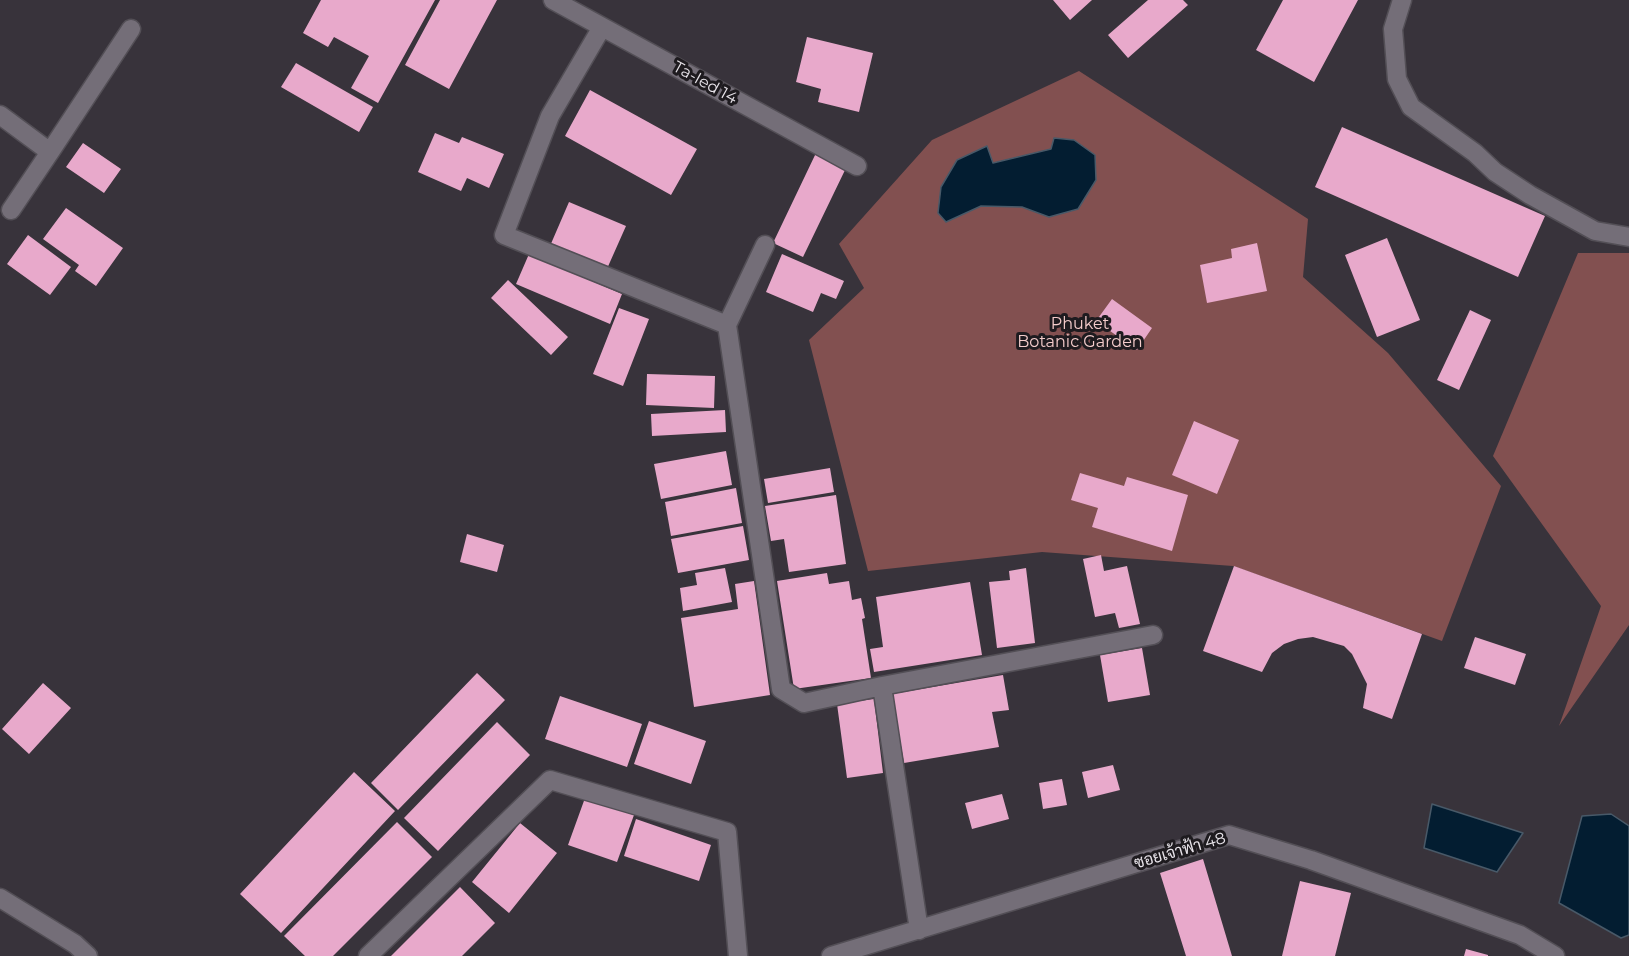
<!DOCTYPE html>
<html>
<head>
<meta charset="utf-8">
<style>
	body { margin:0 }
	canvas { display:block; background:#38333b }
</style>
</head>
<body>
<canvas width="1629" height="956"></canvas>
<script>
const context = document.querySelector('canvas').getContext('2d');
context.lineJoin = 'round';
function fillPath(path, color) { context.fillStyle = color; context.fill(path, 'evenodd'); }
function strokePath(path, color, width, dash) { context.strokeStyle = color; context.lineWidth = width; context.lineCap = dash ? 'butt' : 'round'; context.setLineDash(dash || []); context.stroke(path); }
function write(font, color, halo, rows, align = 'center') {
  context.font = font + ' Montserrat,Sarabun,sans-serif'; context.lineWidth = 6; context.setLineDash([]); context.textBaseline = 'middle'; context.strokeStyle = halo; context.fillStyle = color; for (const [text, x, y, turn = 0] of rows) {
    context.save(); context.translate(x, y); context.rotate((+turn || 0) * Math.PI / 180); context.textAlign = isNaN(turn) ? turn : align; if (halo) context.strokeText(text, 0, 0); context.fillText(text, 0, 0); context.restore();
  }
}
fillPath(new Path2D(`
	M 1079,71 L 1308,219 L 1303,277 L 1388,353 L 1501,486 L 1442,641 L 1233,566 L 1042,552 L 868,571 L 809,340 L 864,288 L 839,244 L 932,140 Z
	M 1578,253 L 1629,253 L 1629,625 L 1559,726 L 1601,606 L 1493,456 Z`), '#825050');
const water = new Path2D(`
	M 1054,138 L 1074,140 L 1095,155 L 1096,180 L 1078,209 L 1049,217 L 1022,207 L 981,206 L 946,222 L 938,213 L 941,187 L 957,160 L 987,146 L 993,163 L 1051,149 Z
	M 1432,804 L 1523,833 L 1497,872 L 1424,848 Z
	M 1611,814 L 1629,826 L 1629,935 L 1621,938 L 1559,903 L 1582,816 Z`);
fillPath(water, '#031d31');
strokePath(water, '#485968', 1.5);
fillPath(new Path2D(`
	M 321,0 L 435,0 L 378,103 L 351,88 L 369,56 L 334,37 L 328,47 L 303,33 Z
	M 440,0 L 497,0 L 449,89 L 405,65 Z
	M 1053,0 L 1092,0 L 1070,20 Z
	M 1148,0 L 1183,0 L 1188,5 L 1128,58 L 1108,35 Z
	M 1283,0 L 1358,0 L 1314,82 L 1256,50 Z
	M 807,37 L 873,53 L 859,112 L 818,102 L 821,89 L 796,82 Z
	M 296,63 L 373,107 L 359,132 L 281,87 Z
	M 590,90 L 697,149 L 671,195 L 565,136 Z
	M 1342,127 L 1545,216 L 1518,277 L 1315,187 Z
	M 435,133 L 459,143 L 462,137 L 504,154 L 489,188 L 467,178 L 461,191 L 418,172 Z
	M 83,143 L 121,169 L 104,193 L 66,167 Z
	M 816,153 L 846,168 L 803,257 L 773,243 Z
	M 569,202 L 626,226 L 606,271 L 550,246 Z
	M 66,208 L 123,248 L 96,286 L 75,271 L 79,265 L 43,239 Z
	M 28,235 L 71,267 L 50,295 L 7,264 Z
	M 1387,238 L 1420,320 L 1377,337 L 1345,255 Z
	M 1257,243 L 1267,291 L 1207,303 L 1200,265 L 1232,258 L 1231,249 Z
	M 529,254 L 622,294 L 610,324 L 516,284 Z
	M 782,254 L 844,281 L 836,299 L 821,293 L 813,312 L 766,292 Z
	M 508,280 L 568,337 L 551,355 L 491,298 Z
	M 1112,299 L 1152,328 L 1137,350 L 1096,321 Z
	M 619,308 L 649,319 L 623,386 L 593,374 Z
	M 1470,310 L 1491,320 L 1459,390 L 1437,380 Z
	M 647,374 L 715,376 L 714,408 L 646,405 Z
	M 725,410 L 726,432 L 652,436 L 651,414 Z
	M 1194,421 L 1239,440 L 1217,494 L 1172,475 Z
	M 726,451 L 732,485 L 661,499 L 654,464 Z
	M 830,468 L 834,492 L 768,503 L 764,479 Z
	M 1080,473 L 1124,486 L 1127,477 L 1188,495 L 1172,551 L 1092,527 L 1098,508 L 1071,500 Z
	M 736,488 L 742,523 L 671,536 L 665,502 Z
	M 836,495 L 846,564 L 789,572 L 784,539 L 771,541 L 765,506 Z
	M 743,526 L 749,560 L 678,573 L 671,539 Z
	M 467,534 L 504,545 L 497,572 L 460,562 Z
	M 1101,555 L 1104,571 L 1127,566 L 1140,624 L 1119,628 L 1115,613 L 1095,617 L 1083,559 Z
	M 1234,566 L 1422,634 L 1392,719 L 1363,708 L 1367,684 L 1352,654 L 1344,646 L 1313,637 L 1298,639 L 1284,644 L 1272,653 L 1262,672 L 1203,651 Z
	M 725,568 L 732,602 L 683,611 L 680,588 L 697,585 L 695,573 Z
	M 1026,568 L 1035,643 L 997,648 L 989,582 L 1010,580 L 1009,571 Z
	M 827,573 L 829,584 L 849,581 L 852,600 L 861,598 L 865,618 L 862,619 L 871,678 L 794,689 L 777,581 Z
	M 754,581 L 770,695 L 694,707 L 681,618 L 738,609 L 735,584 Z
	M 970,582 L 982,655 L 874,672 L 870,649 L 883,647 L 876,597 Z
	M 1475,637 L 1526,654 L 1515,685 L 1464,668 Z
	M 1142,648 L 1150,695 L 1108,702 L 1100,655 Z
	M 477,673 L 505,700 L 398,810 L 371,783 Z
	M 1003,675 L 1009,710 L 992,712 L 999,747 L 904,763 L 892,694 Z
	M 43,683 L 71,708 L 29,754 L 2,729 Z
	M 560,696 L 642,724 L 627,767 L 545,739 Z
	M 874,699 L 883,773 L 847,778 L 837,704 Z
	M 649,721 L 706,741 L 691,784 L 634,764 Z
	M 497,722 L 530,755 L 438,851 L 404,818 Z
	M 1113,765 L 1120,790 L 1088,798 L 1082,772 Z
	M 354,772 L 395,811 L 281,933 L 240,894 Z
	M 1062,779 L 1067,805 L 1043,809 L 1039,783 Z
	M 1002,794 L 1009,819 L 972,829 L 965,803 Z
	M 585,798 L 634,815 L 617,862 L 568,845 Z
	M 636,819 L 711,845 L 699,881 L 624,856 Z
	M 397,822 L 432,857 L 333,956 L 305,956 L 284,936 Z
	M 520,823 L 557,853 L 509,913 L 472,882 Z
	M 1203,859 L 1232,956 L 1186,956 L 1160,873 Z
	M 1300,881 L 1351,893 L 1335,956 L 1282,956 Z
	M 460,887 L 495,923 L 462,956 L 391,956 Z
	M 1466,949 L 1488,955 L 1488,956 L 1464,956 Z`), '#e8a9cb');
const minor = new Path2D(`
	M 553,0 L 857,166
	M 1402,0 L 1393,29 L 1397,79 L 1411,107 L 1475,153 L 1495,172 L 1530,195 L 1595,231 L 1629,237
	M 602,27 L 550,116 L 504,235 L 727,325
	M 0,115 L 50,152 L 131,29
	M 11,210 L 50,152
	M 765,245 L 727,325 L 781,689 L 804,703 L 882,686
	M 0,898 L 75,944 L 88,956
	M 919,930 L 882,686 L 1153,635
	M 368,956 L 550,780 L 727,832 L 738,956
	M 831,956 L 1229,835 L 1311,860 L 1520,935 L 1555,956`);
strokePath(minor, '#534f56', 21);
strokePath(minor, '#746e78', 18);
write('16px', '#e8e4ea', '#1e1b1f', [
	["Ta-Ied 14",705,83,29],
	["ซอยเจ้าฟ้า 48",1180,851,-16]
]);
write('16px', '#f4cccb', '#1e1b1f', [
	["Phuket",1080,324],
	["Botanic Garden",1080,342]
]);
</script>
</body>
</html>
